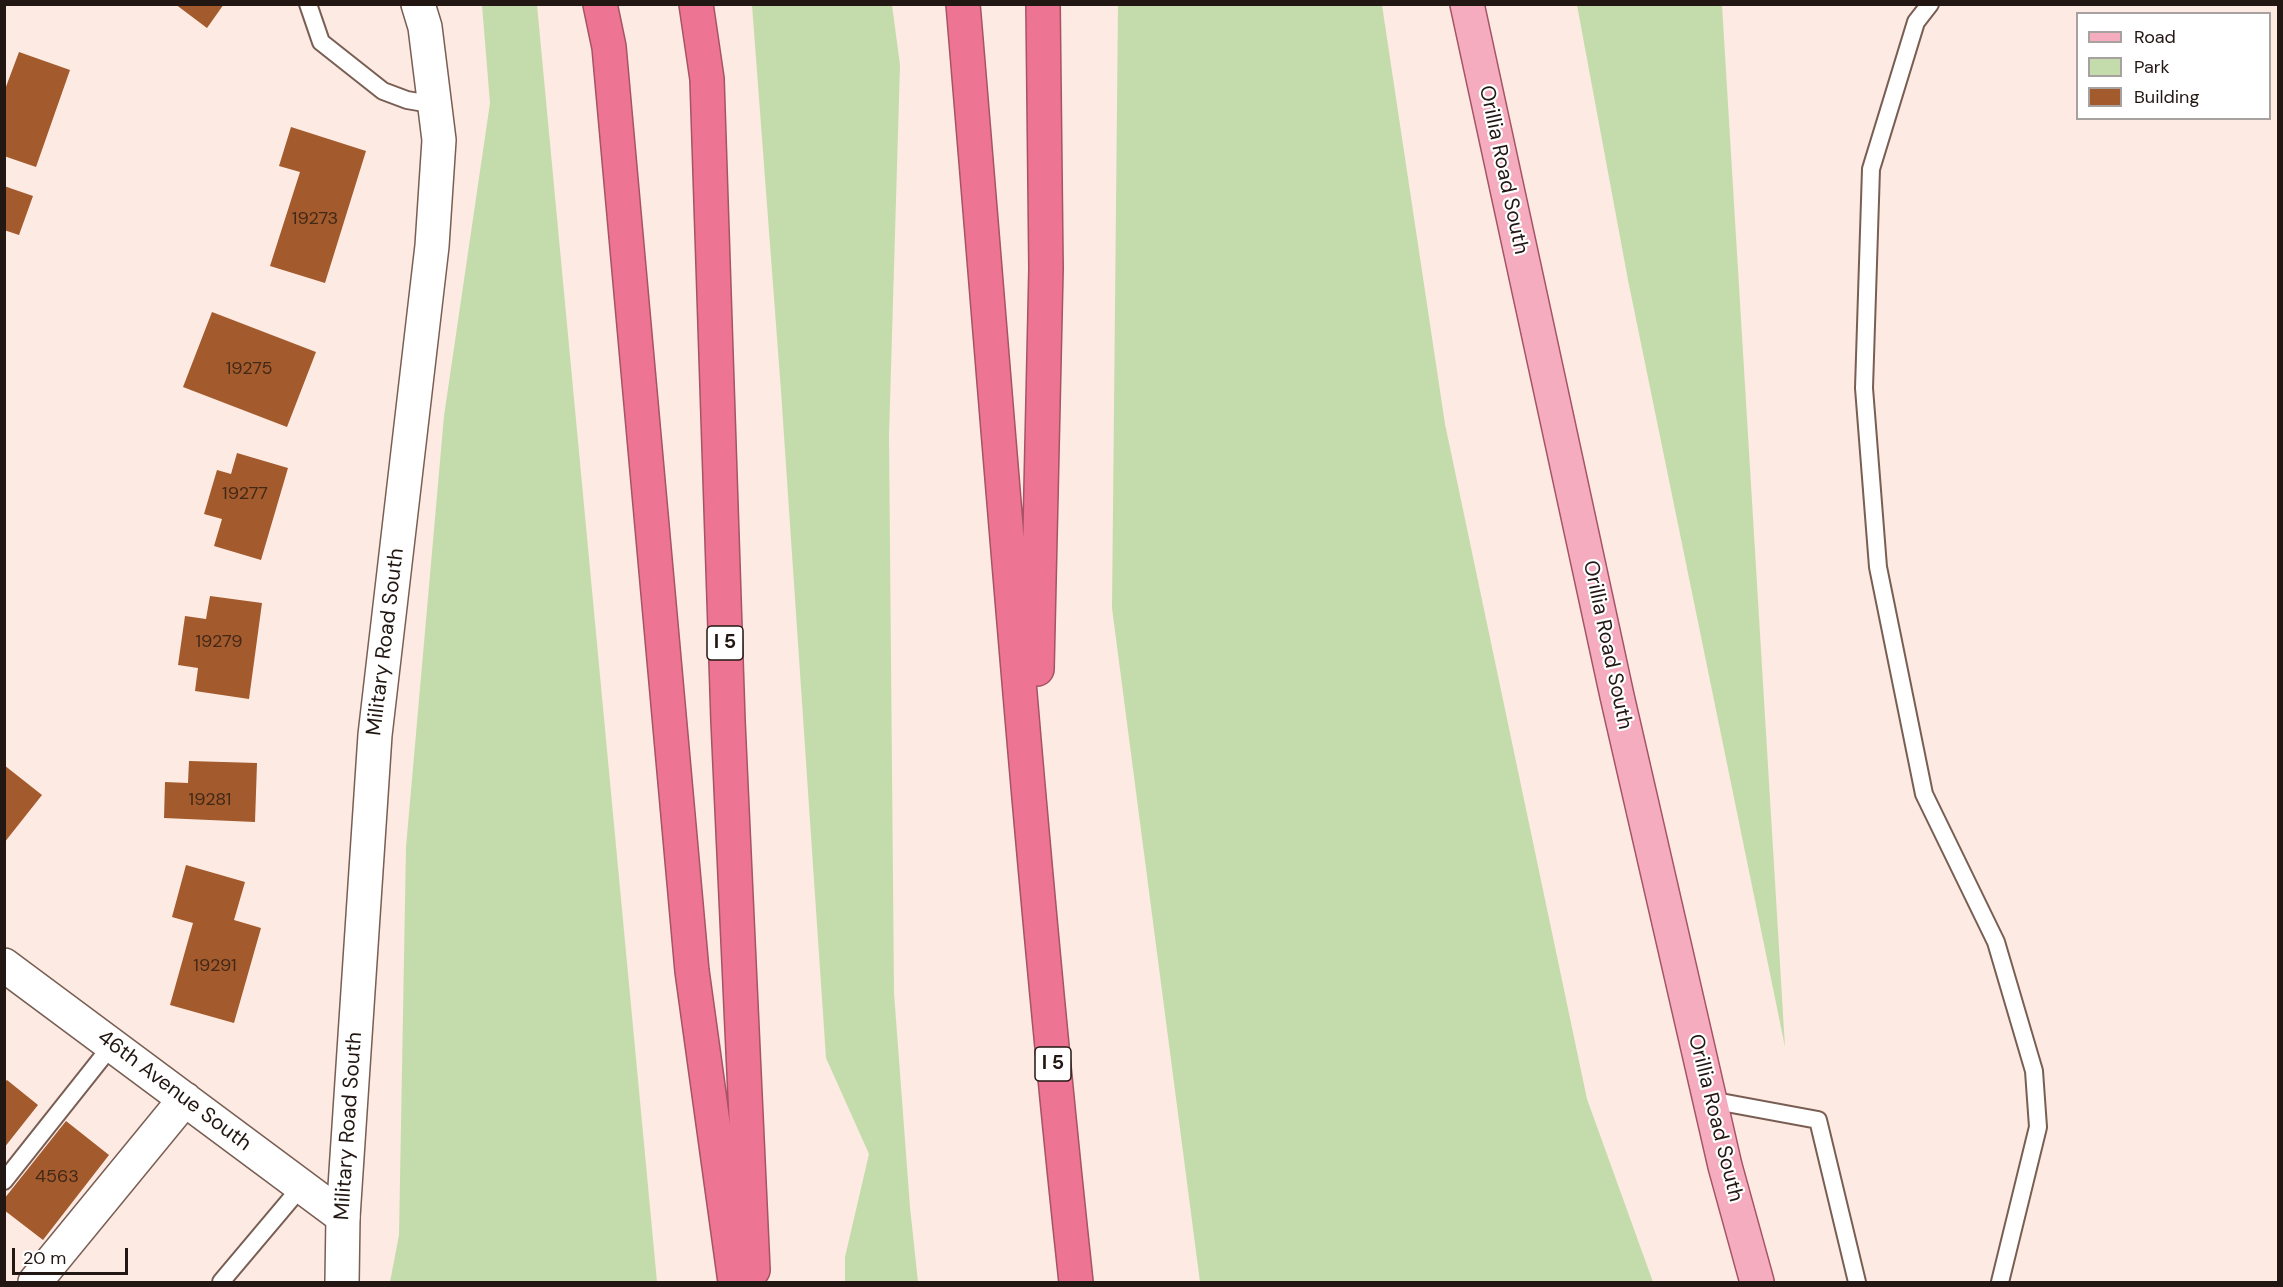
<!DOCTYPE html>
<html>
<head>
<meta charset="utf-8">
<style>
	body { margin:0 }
	#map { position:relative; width:2283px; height:1287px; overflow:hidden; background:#fdeae2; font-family:"DM Sans",sans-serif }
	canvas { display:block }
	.frame { position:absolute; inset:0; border:6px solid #221712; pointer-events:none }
	.legend { position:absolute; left:2076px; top:12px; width:195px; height:108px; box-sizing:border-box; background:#fff; border:2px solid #a7a2a0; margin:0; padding:8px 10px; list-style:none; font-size:18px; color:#221712 }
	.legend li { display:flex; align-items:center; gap:12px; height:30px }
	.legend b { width:30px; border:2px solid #a7a2a0 }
	.scale { position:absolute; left:12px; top:1248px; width:116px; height:27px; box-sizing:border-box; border:3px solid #221712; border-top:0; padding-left:8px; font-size:18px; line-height:21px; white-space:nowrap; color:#221712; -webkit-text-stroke:4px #fff; paint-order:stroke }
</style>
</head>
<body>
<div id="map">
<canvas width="2283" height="1287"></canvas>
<div class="frame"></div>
<ul class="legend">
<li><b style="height:8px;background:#f4acbe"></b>Road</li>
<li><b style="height:16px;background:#c4dcab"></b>Park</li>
<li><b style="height:16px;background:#a35a2c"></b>Building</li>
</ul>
<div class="scale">20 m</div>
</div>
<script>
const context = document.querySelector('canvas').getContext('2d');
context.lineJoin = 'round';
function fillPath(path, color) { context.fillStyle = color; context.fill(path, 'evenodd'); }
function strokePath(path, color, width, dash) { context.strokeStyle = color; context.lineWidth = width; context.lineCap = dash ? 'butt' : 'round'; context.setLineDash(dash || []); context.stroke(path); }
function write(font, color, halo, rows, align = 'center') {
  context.font = font + ' "DM Sans",sans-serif'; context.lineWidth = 4.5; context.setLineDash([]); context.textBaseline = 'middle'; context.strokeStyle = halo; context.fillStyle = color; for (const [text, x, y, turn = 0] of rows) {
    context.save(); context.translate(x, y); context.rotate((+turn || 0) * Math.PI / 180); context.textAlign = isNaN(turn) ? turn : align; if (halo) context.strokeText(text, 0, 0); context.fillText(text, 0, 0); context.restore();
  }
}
fillPath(new Path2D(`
	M 482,5 L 537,5 L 657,1282 L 390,1282 L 399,1235 L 406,847 L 444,416 L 490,103 Z
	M 752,5 L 892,5 L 900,65 L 889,436 L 894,993 L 910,1207 L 918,1282 L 845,1282 L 845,1257 L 869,1154 L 826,1058 L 781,391 Z
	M 1118,5 L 1382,5 L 1445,424 L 1587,1099 L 1653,1282 L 1200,1282 L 1112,608 Z
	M 1577,5 L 1722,5 L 1785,1047 L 1628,280 Z`), '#c4dcab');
fillPath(new Path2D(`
	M 175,4 L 224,4 L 207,28 Z
	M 19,52 L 70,70 L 36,167 L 4,156 L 4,92 Z
	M 291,127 L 366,151 L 325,283 L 270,266 L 300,172 L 279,166 Z
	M 4,186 L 33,196 L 19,235 L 4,230 Z
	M 212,312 L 316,352 L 287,427 L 183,387 Z
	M 237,453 L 288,468 L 261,560 L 214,546 L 222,519 L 204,514 L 217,470 L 231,474 Z
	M 210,596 L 262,603 L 249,699 L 195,691 L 198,668 L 178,665 L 185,616 L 206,619 Z
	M 189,761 L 257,763 L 255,822 L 164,818 L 165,782 L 188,783 Z
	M 4,765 L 42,795 L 4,843 Z
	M 186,865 L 245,882 L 234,920 L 261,928 L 234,1023 L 170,1005 L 193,923 L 172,917 Z
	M 7,1080 L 38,1105 L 4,1148 L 4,1083 Z
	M 66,1121 L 109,1155 L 43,1240 L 4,1210 L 4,1199 Z`), '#a35a2c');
const lane = new Path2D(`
	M 308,4 L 321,42 L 383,91 L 407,100 L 436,105
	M 1930,4 L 1916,22 L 1871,169 L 1864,388 L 1878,567 L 1924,794 L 1996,942 L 2034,1071 L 2038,1127 L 2000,1282
	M 1710,1100 L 1818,1120 L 1857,1282
	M 4,1181 L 112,1045
	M 221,1282 L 301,1187`);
const street = new Path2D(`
	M 4,965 L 343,1217
	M 35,1282 L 185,1099`);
const secondary = new Path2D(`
	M 342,1282 L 343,1217 L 375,735 L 432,246 L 439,140 L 425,27 L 418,4`);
const primary = new Path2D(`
	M 1467,4 L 1617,696 L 1725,1166 L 1757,1282`);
const highway = new Path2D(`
	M 600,4 L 609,47 L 692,971 L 735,1282
	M 696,4 L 707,79 L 728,721 L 753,1270
	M 963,4 C 999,431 1030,857 1076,1282
	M 1037,669 L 1046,269 L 1043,4`);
strokePath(lane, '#795e53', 20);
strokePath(street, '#795e53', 36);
strokePath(secondary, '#795e53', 36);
strokePath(primary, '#a65366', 36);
strokePath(highway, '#a65366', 36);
strokePath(lane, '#fff', 16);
strokePath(street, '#fff', 33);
strokePath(secondary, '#fff', 33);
strokePath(primary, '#f4acbe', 33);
strokePath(highway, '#ed7493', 33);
write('18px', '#422818', null, [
	["19273",315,219],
	["19275",249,369],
	["19277",245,494],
	["19279",219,642],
	["19281",210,800],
	["19291",215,966],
	["4563",57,1177]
]);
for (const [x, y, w] of [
	[725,643,36],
	[1053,1064,36]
]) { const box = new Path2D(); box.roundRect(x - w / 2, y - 17, w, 34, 4.5); context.fillStyle = '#fff'; context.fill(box); strokePath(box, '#221712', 1.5); }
write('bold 20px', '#221712', null, [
	["I 5",725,643],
	["I 5",1053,1064]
]);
write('21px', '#221712', '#fff', [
	["Orillia Road South",1503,170,78],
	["Military Road South",386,642,-83],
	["Orillia Road South",1607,645,78],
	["46th Avenue South",174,1091,37],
	["Orillia Road South",1715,1118,76],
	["Military Road South",349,1126,-86]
]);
</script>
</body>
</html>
